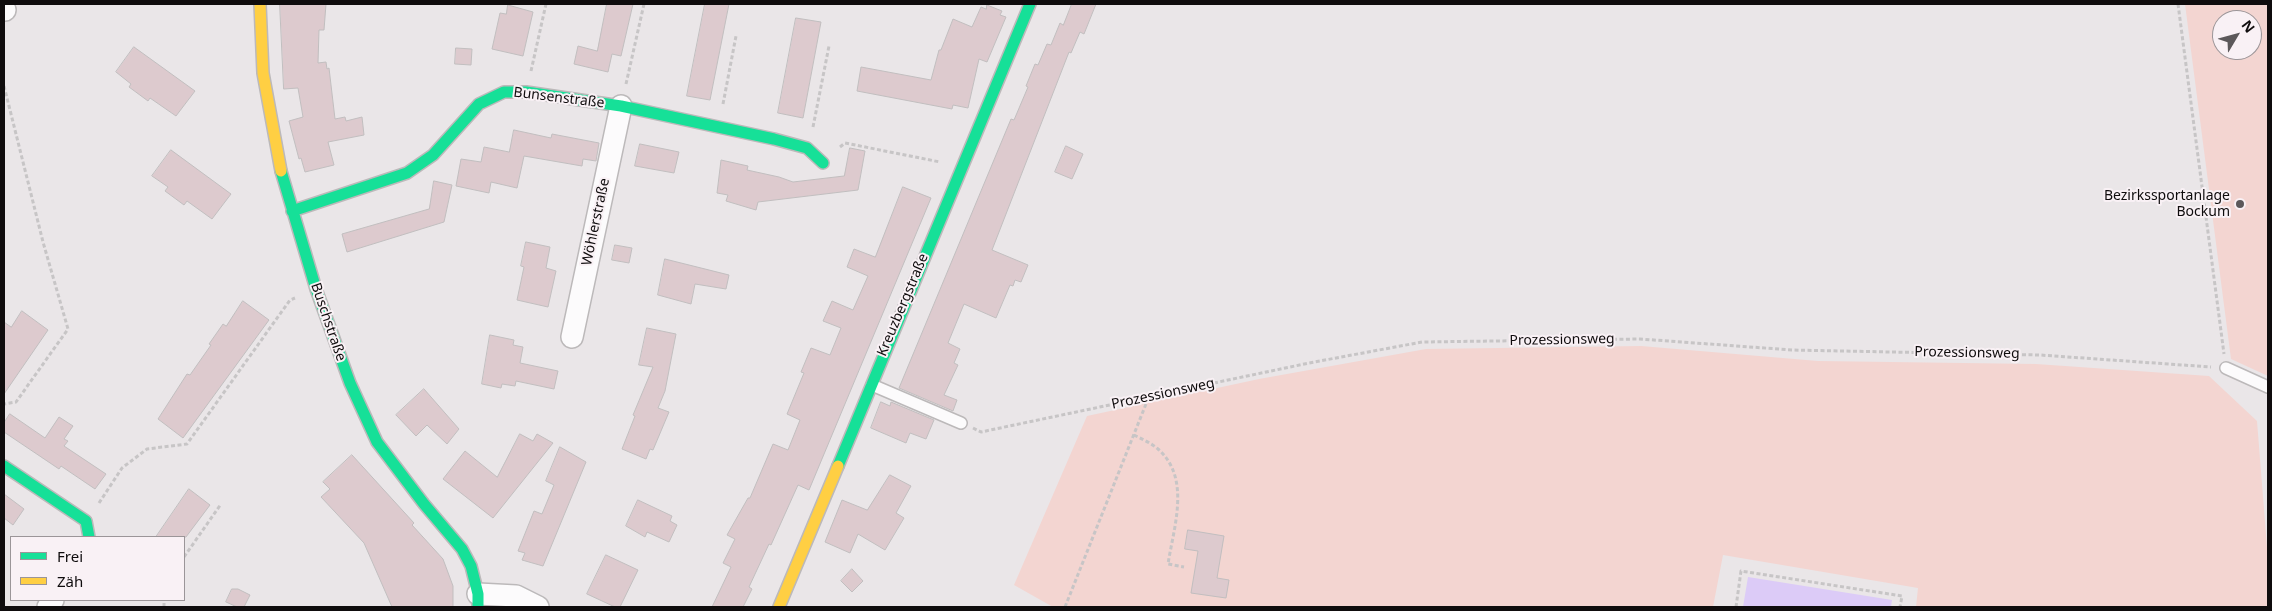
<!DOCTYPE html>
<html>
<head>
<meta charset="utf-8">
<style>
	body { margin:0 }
	#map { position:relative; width:2272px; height:611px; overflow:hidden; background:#eae6e8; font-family:"Noto Sans",sans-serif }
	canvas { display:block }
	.frame { position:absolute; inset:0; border:5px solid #0f0c0d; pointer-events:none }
	.legend { position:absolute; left:10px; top:536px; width:175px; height:65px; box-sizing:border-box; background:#f9f1f5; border:1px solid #9b9598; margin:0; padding:6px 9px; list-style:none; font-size:15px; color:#0f0c0d }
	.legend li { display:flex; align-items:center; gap:10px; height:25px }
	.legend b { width:25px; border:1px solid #9b9598 }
	.north { position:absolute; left:2212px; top:10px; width:50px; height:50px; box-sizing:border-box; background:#f9f1f5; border:1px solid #9b9598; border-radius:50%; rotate:53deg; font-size:14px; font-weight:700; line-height:20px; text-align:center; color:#0f0c0d }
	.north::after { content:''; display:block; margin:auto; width:18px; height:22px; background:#5c585a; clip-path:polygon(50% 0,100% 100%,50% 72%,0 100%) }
</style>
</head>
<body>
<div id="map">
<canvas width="2272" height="611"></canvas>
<div class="frame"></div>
<ul class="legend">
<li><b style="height:6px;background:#16e098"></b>Frei</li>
<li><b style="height:6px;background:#ffcf43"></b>Zäh</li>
</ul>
<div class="north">N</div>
</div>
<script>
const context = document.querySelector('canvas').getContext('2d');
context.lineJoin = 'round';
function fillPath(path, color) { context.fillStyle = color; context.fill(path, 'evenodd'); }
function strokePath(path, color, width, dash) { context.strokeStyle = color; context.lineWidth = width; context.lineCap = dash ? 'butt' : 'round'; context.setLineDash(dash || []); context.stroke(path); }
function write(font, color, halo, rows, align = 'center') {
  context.font = font + ' "Noto Sans",sans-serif'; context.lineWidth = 4; context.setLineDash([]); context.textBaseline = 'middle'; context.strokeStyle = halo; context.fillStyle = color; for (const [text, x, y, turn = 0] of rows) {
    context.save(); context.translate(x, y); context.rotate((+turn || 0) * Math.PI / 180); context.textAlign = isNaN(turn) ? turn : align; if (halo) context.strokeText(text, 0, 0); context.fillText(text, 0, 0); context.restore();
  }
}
fillPath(new Path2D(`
	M 2185,4 L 2268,4 L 2268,376 L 2231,359 ZM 2222,20 L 2252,20 L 2252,50 L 2222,50 Z
	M 1641,346 L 1818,361 L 2036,364 L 2209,376 L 2257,421 L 2268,560 L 2268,607 L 1916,607 L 1918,588 L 1723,555 L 1713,607 L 1053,607 L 1014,585 L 1087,416 L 1259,379 L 1426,349 Z`), '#f3d5d1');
fillPath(new Path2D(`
	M 1748,577 L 1892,600 L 1891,607 L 1743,607 Z`), '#dccbf7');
const building = new Path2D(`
	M 280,4 L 326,4 L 324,30 L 319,30 L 318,63 L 326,62 L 327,69 L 329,68 L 335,119 L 345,117 L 346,121 L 362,117 L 364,135 L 328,142 L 334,165 L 305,172 L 301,158 L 299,159 L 289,121 L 303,117 L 298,88 L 284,89 Z
	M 607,4 L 633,4 L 621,56 L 612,54 L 608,72 L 574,64 L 578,46 L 597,51 Z
	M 705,4 L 729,4 L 710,100 L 687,96 Z
	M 1072,4 L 1096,4 L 1084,34 L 1080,32 L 1071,53 L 1069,52 L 992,250 L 1028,265 L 1021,282 L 1015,280 L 1013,286 L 1010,285 L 996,318 L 964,304 L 948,343 L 960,349 L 954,363 L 958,365 L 944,395 L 957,400 L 953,411 L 899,388 L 1011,119 L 1014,120 L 1028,87 L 1026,86 L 1035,64 L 1038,65 L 1047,44 L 1051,45 L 1060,23 L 1063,25 Z
	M 508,5 L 533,12 L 523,56 L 492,49 L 500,13 L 506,14 Z
	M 987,5 L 1002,11 L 1000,15 L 1006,17 L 987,62 L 979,59 L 968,108 L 953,105 L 952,109 L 857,91 L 861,67 L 931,80 L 939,50 L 941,50 L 953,19 L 972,27 L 981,7 L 986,9 Z
	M 796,18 L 821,22 L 803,118 L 778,113 Z
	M 134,47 L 195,91 L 176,116 L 150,98 L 148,101 L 129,87 L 131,84 L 116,72 Z
	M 456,48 L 472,49 L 471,65 L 455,64 Z
	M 514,130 L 551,138 L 552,134 L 599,143 L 596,161 L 583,159 L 582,166 L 524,156 L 517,188 L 491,182 L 489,193 L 456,186 L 461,159 L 481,162 L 484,147 L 509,152 Z
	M 640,144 L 679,152 L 674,173 L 635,166 Z
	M 1066,146 L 1083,154 L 1072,179 L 1055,172 Z
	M 850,148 L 865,151 L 858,190 L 758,202 L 756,210 L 726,201 L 728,195 L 717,193 L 721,160 L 748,166 L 747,170 L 779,177 L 793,182 L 844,176 Z
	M 171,150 L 231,194 L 212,219 L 187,201 L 184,205 L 165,191 L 168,187 L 152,176 Z
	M 434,181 L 452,185 L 444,222 L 347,252 L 342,234 L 429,209 Z
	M 903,187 L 931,198 L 809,490 L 798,485 L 771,545 L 769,544 L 749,587 L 752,589 L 743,607 L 712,607 L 731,567 L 723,563 L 735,539 L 727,535 L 748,498 L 750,498 L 773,444 L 788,450 L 800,420 L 787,414 L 804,373 L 801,372 L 811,348 L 830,355 L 841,328 L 823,321 L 832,301 L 853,310 L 868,276 L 847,267 L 854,249 L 875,257 Z
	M 526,242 L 550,247 L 546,268 L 556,271 L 548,307 L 517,300 L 524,267 L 521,266 Z
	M 615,245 L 632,248 L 629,263 L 612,260 Z
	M 665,259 L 729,275 L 726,289 L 695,284 L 691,304 L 658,295 Z
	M 243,301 L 269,320 L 183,438 L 158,419 L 187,374 L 190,375 L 211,345 L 209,344 L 223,324 L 226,326 Z
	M 22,311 L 48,330 L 4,394 L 4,322 L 11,327 Z
	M 647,328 L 676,334 L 665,391 L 658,408 L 669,412 L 653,450 L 650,449 L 646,459 L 622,449 L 635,416 L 633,415 L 653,367 L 639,365 Z
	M 490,335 L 514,340 L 513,345 L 523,347 L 520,363 L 558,371 L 554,389 L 516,381 L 515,386 L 502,384 L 501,388 L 482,384 Z
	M 424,389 L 459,429 L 447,444 L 427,425 L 416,436 L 396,415 Z
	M 881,402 L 890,406 L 891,402 L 934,420 L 926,439 L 910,433 L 906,443 L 871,428 Z
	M 10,414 L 45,438 L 59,417 L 73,426 L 64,439 L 68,441 L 64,446 L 106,474 L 95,489 L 61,466 L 59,469 L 4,432 L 4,423 Z
	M 520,434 L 533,441 L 537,434 L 553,443 L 493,518 L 443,479 L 465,451 L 497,477 Z
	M 560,447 L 586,462 L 543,566 L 522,560 L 525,553 L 518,551 L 534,511 L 542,514 L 554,485 L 546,481 Z
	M 352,455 L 414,523 L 412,525 L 443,559 L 453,586 L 453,607 L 392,607 L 364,543 L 321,497 L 330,489 L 323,482 Z
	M 890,475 L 911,486 L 896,513 L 904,518 L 885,550 L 858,534 L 850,553 L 825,542 L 842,500 L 867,510 Z
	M 189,489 L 210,505 L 186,537 L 156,537 Z
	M 4,494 L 24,509 L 13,525 L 4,518 Z
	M 638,500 L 672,516 L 670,521 L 677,525 L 669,542 L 647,532 L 645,537 L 626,526 Z
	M 1188,530 L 1224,536 L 1217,578 L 1229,580 L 1226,598 L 1191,593 L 1198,551 L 1185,549 Z
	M 606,555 L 638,570 L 620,607 L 615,607 L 587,594 Z
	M 852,569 L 863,581 L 852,592 L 841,581 Z
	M 232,589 L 238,589 L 250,595 L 244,607 L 237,607 L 226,602 Z`);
fillPath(building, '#ddcace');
strokePath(building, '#c1bebf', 1);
const lane = new Path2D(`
	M 2226,368 L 2268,387
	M 872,385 L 961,423`);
const street = new Path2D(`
	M 4,9 L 5,10
	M 572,337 L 621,106
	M 478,594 L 516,596 L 538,607
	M 48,607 L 53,600`);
const fast = new Path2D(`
	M 281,171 L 316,289 L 350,383 L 377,442 L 424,504 L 462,549 L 471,566 L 478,594 L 478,607
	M 292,211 L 407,173 L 433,155 L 479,104 L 504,92 L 526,92 L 621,106 L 774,139 L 807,148 L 823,163
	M 4,466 L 86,521 L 89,537
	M 838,466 L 1030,4`);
const slow = new Path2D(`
	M 260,4 L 263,73 L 281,171
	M 779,607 L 838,466`);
strokePath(lane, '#bcb9ba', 14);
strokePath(street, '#bcb9ba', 24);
strokePath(fast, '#bcb9ba', 14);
strokePath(slow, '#bcb9ba', 14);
strokePath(new Path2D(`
	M 2178,4 L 2224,354
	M 531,71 L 546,4
	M 626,84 L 644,4
	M 4,86 L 43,242 L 68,329 L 16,402 L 4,404
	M 723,104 L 736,36
	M 813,127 L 829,46
	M 840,147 L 845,143 L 940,162
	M 973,428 L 981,432 L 1309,363 L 1422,342 L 1640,339 L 1792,350 L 2040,355 L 2211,367
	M 1134,435 C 1142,439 1151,443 1158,449 C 1191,478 1174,526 1168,564 L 1184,567
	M 99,503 L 122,468 L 147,449 L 187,444 L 290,300 L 295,298
	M 184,557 L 221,504
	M 164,607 L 164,600
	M 1065,607 L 1148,399
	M 1736,607 L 1741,571 L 1902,596 L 1900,607`), '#c7c5c6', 3, [4, 2.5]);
strokePath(lane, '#fcfbfc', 11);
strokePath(street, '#fcfbfc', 21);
strokePath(fast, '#16e098', 11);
strokePath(slow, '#ffcf43', 11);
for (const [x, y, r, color] of [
	[2240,204,5,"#5c585a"]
]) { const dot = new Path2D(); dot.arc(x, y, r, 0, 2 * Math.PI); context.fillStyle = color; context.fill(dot); strokePath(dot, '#f9f1f5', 2); }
write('14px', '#0f0c0d', '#f9f1f5', [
	["Bunsenstraße",559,98,7],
	["Wöhlerstraße",596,222,-78],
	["Kreuzbergstraße",903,305,-67],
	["Buschstraße",328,322,71],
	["Prozessionsweg",1562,340,-1],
	["Prozessionsweg",1967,353,1],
	["Prozessionsweg",1163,394,-12]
]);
write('14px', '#0f0c0d', '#f9f1f5', [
	["Bezirkssportanlage",2230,196],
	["Bockum",2230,212]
], 'right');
</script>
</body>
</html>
